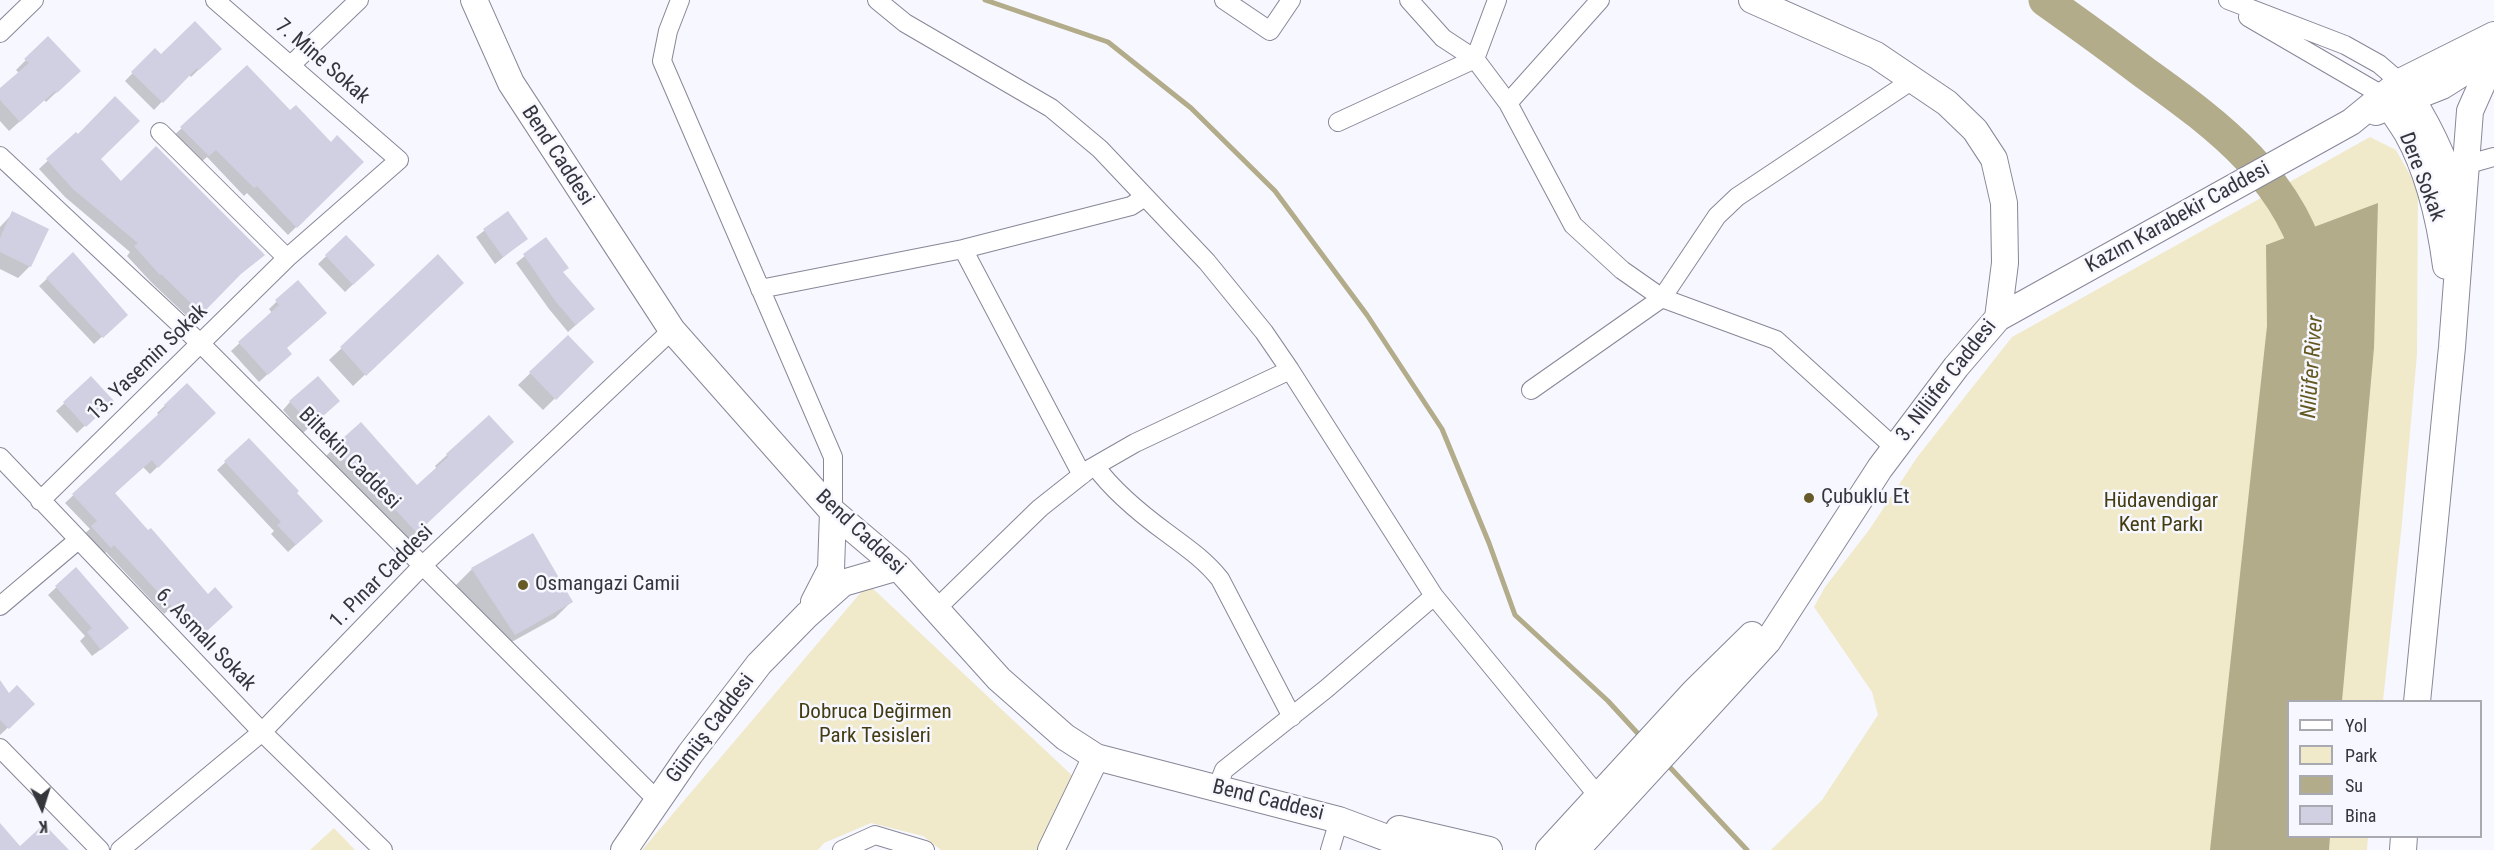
<!DOCTYPE html>
<html>
<head>
<meta charset="utf-8">
<style>
	body { margin:0 }
	#map { position:relative; width:2494px; height:850px; overflow:hidden; background:#f7f7ff; font-family:"Roboto Condensed",sans-serif }
	canvas { display:block }
	.legend { position:absolute; left:2287px; top:700px; width:195px; height:138px; box-sizing:border-box; background:#f7f7ff; border:2px solid #a9a9b1; margin:0; padding:8px 10px; list-style:none; font-size:18px; color:#35353c }
	.legend li { display:flex; align-items:center; gap:12px; height:30px }
	.legend b { width:30px; border:2px solid #a9a9b1 }
	.north { position:absolute; left:12px; top:778px; width:60px; height:60px; -webkit-text-stroke:4px #f7f7ff; paint-order:stroke; rotate:176deg; font-size:16px; font-weight:700; line-height:24px; text-align:center; color:#35353c }
	.north::after { content:''; display:block; margin:auto; width:21px; height:27px; background:#35353c; clip-path:polygon(50% 0,100% 100%,50% 72%,0 100%) }
</style>
</head>
<body>
<div id="map">
<canvas width="2494" height="850"></canvas>
<ul class="legend">
<li><b style="height:8px;background:#fff"></b>Yol</li>
<li><b style="height:16px;background:#f0eacb"></b>Park</li>
<li><b style="height:16px;background:#b3ac8a"></b>Su</li>
<li><b style="height:16px;background:#d0d0e2"></b>Bina</li>
</ul>
<div class="north">K</div>
</div>
<script>
const context = document.querySelector('canvas').getContext('2d');
context.lineJoin = 'round';
function fillPath(path, color) { context.fillStyle = color; context.fill(path, 'evenodd'); }
function strokePath(path, color, width, dash) { context.strokeStyle = color; context.lineWidth = width; context.lineCap = dash ? 'butt' : 'round'; context.setLineDash(dash || []); context.stroke(path); }
function write(font, color, halo, rows, align = 'center') {
  context.font = font + ' "Roboto Condensed",sans-serif'; context.lineWidth = 5; context.setLineDash([]); context.textBaseline = 'middle'; context.strokeStyle = halo; context.fillStyle = color; for (const [text, x, y, turn = 0] of rows) {
    context.save(); context.translate(x, y); context.rotate((+turn || 0) * Math.PI / 180); context.textAlign = isNaN(turn) ? turn : align; if (halo) context.strokeText(text, 0, 0); context.fillText(text, 0, 0); context.restore();
  }
}
fillPath(new Path2D(`
	M 2370,137 L 2396,150 L 2418,189 L 2417,354 L 2402,523 L 2383,701 L 2288,702 L 2288,836 L 2368,837 L 2367,850 L 1771,850 L 1822,800 L 1878,715 L 1872,692 L 1814,607 L 1825,587 L 1869,530 L 1918,456 L 2012,337 Z
	M 868,584 L 1078,781 L 1040,850 L 941,850 L 923,836 L 871,823 L 824,843 L 818,850 L 642,850 Z
	M 334,828 L 355,850 L 310,850 Z`), '#f0eacb');
fillPath(new Path2D(`
	M 2378,203 L 2374,348 L 2342,701 L 2288,702 L 2288,836 L 2330,837 L 2329,850 L 2210,850 L 2267,326 L 2266,245 Z`), '#b3ac8a');
fillPath(new Path2D(`
	M 48,38 L 79,71 L 46,102 L 44,100 L 9,131 L 0,121 L 0,90 L 19,73 L 16,70 Z
	M 220,49 L 191,77 L 188,74 L 154,110 L 125,81 L 155,50 L 161,56 Z
	M 290,112 L 331,144 L 362,162 L 288,235 L 247,193 L 244,196 L 207,157 L 199,164 L 173,136 L 182,128 Z
	M 76,134 L 121,183 L 263,255 L 231,282 L 192,321 L 151,282 L 127,256 L 130,252 L 65,197 L 39,169 Z
	M 13,213 L 30,266 L 18,278 L 0,269 L 0,227 Z
	M 507,213 L 526,239 L 495,264 L 476,237 Z
	M 346,237 L 373,265 L 345,292 L 318,264 Z
	M 546,239 L 585,317 L 568,332 L 549,309 L 516,263 Z
	M 73,255 L 118,322 L 94,344 L 39,286 Z
	M 438,257 L 450,294 L 353,386 L 329,360 Z
	M 297,282 L 282,361 L 259,382 L 231,351 L 272,313 L 269,309 Z
	M 568,337 L 592,362 L 543,410 L 518,385 Z
	M 91,378 L 104,408 L 77,433 L 56,411 Z
	M 187,385 L 214,413 L 150,474 L 143,467 L 114,494 L 223,615 L 197,639 L 170,609 L 164,614 L 106,552 L 103,555 L 84,534 L 90,529 L 65,503 L 159,415 L 157,413 Z
	M 290,402 L 330,408 L 303,433 L 283,410 Z
	M 249,440 L 295,493 L 313,529 L 288,552 L 271,534 L 274,531 L 217,470 Z
	M 334,448 L 417,487 L 437,469 L 435,466 L 447,455 L 500,454 L 404,544 L 323,459 Z
	M 532,535 L 571,602 L 555,618 L 499,649 L 456,585 L 472,569 Z
	M 76,569 L 119,636 L 92,656 L 80,641 L 85,636 L 48,595 Z
	M 0,683 L 8,696 L 33,704 L 0,735 Z`), '#0003');
strokePath(new Path2D(`
	M 985,0 L 1108,42 L 1191,108 L 1275,191 L 1367,315 L 1442,429 L 1489,543 L 1515,615 L 1608,701 L 1642,738
	M 1665,762 L 1747,850`), '#b3ac8a', 5);
strokePath(new Path2D(`
	M 2045,0 C 2079,24 2112,48 2145,73 C 2219,126 2293,181 2314,275`), '#b3ac8a', 33);
fillPath(new Path2D(`
	M 195,21 L 222,49 L 199,70 L 197,68 L 163,103 L 131,72 L 155,48 L 161,54 Z
	M 48,36 L 81,71 L 57,93 L 55,91 L 20,122 L 0,100 L 0,88 L 29,63 L 24,59 Z
	M 247,65 L 290,110 L 296,105 L 331,142 L 337,135 L 364,162 L 297,228 L 257,186 L 254,188 L 216,150 L 209,156 L 180,127 Z
	M 115,96 L 140,121 L 101,159 L 121,181 L 156,146 L 265,255 L 241,274 L 202,314 L 161,274 L 160,275 L 134,246 L 138,243 L 73,189 L 46,159 L 76,132 L 78,134 Z
	M 12,211 L 49,229 L 31,267 L 0,252 L 0,238 Z
	M 508,211 L 528,239 L 503,257 L 483,229 Z
	M 346,235 L 375,265 L 353,285 L 325,255 Z
	M 546,237 L 569,268 L 563,272 L 595,309 L 576,325 L 556,302 L 523,254 Z
	M 73,252 L 128,315 L 103,338 L 46,278 Z
	M 438,254 L 464,283 L 366,376 L 340,347 Z
	M 298,280 L 327,313 L 287,348 L 292,354 L 268,375 L 238,342 L 279,305 L 275,300 Z
	M 568,335 L 594,362 L 556,400 L 529,372 Z
	M 91,376 L 114,401 L 86,427 L 63,402 Z
	M 318,376 L 340,401 L 312,426 L 289,401 Z
	M 187,383 L 216,413 L 158,468 L 152,460 L 115,493 L 148,530 L 151,528 L 208,594 L 215,587 L 233,607 L 206,632 L 179,602 L 173,608 L 114,545 L 111,548 L 91,526 L 97,521 L 72,494 L 166,407 L 164,405 Z
	M 489,415 L 514,442 L 417,533 L 376,489 L 374,491 L 333,447 L 361,422 L 417,485 L 448,457 L 446,454 Z
	M 249,438 L 299,491 L 297,493 L 323,521 L 296,545 L 277,525 L 281,522 L 224,461 Z
	M 533,533 L 573,602 L 515,635 L 471,568 Z
	M 76,567 L 129,628 L 101,650 L 87,632 L 92,628 L 55,586 Z
	M 0,680 L 9,693 L 17,685 L 35,704 L 9,729 L 0,720 Z
	M 0,823 L 20,846 L 44,824 L 69,850 L 0,850 Z`), '#d0d0e2');
const street = new Path2D(`
	M 680,0 L 668,31 L 662,61 L 833,457 L 833,512
	M 877,0 L 905,23 L 1051,108 L 1100,149 L 1207,262 L 1264,332 L 1290,370 L 1434,596 L 1599,797
	M 1224,0 L 1270,31 L 1291,0
	M 1409,0 L 1443,38 L 1475,59 L 1508,103 L 1573,225 L 1622,270 L 1662,298 L 1776,340 L 1895,448
	M 2228,0 L 2345,45 L 2379,64 L 2400,82
	M 2248,17 L 2382,95
	M 0,33 L 34,0
	M 292,64 L 359,0
	M 1508,103 L 1600,0
	M 1338,122 L 1475,59 L 1497,0
	M 160,132 L 287,258
	M 0,156 L 200,343 L 658,801
	M 2465,165 L 2494,157
	M 963,249 L 1082,475
	M 760,289 L 963,249 L 1131,206 L 1145,197
	M 1531,390 L 1662,298 L 1717,216 L 1737,197 L 1914,79
	M 0,457 L 262,732 L 383,850
	M 1095,466 C 1114,492 1141,514 1167,533 C 1186,547 1205,560 1220,579 L 1292,717
	M 40,501 L 287,258 L 399,160 L 215,0
	M 0,606 L 78,540
	M 936,609 L 1040,508 L 1088,470 L 1135,443 L 1290,370
	M 0,748 L 100,850
	M 1217,788 L 1224,770 L 1326,689 L 1434,596
	M 120,850 L 262,732 L 423,565 L 672,330
	M 842,850 L 875,835 L 925,850
	M 1330,850 L 1339,820`);
const secondary = new Path2D(`
	M 474,0 L 511,83 L 672,330 L 833,512 L 898,567 L 999,679 L 1065,737 L 1096,757 L 1339,820 L 1419,850
	M 2402,85 C 2426,119 2445,159 2457,200
	M 2382,95 C 2390,108 2399,120 2407,133 C 2430,174 2440,221 2446,266
	M 2376,112 L 2442,86 L 2494,53
	M 1998,318 L 2351,122 L 2400,82 L 2494,35
	M 814,602 L 831,569 L 833,512
	M 2417,702 L 2452,347 L 2470,111 L 2494,57
	M 1399,829 L 1489,850
	M 624,850 L 690,754 L 759,664 L 807,615 L 843,583 L 898,567
	M 1051,850 L 1096,757
	M 1549,850 L 1694,692 L 1752,635
	M 1576,850 L 1768,641 L 1880,468 L 1956,367 L 1998,318 L 2005,263 L 2004,203 L 1994,159 L 1975,130 L 1947,103 L 1876,55 L 1752,0
	M 2403,850 L 2404,836`);
strokePath(street, '#878798', 20);
strokePath(secondary, '#878798', 28);
strokePath(street, '#fff', 18);
strokePath(secondary, '#fff', 26);
for (const [x, y, r, color] of [
	[1809,498,6,"#665b28"],
	[523,585,6,"#665b28"]
]) { const dot = new Path2D(); dot.arc(x, y, r, 0, 2 * Math.PI); context.fillStyle = color; context.fill(dot); strokePath(dot, '#f7f7ff', 2); }
write('21px', '#35353c', '#f7f7ff', [
	["7. Mine Sokak",322,62,41],
	["Bend Caddesi",557,156,57],
	["Dere Sokak",2421,177,69],
	["Kazım Karabekir Caddesi",2178,218,-29],
	["13. Yasemin Sokak",148,363,-44],
	["3. Nilüfer Caddesi",1947,381,-52],
	["Biltekin Caddesi",349,459,45],
	["Bend Caddesi",860,533,43],
	["1. Pınar Caddesi",382,577,-45],
	["6. Asmalı Sokak",205,640,46],
	["Gümüş Caddesi",711,729,-53],
	["Bend Caddesi",1268,801,14]
]);
write('21px', '#35353c', '#f7f7ff', [
	["Çubuklu Et",1821,498],
	["Osmangazi Camii",535,585]
], 'left');
write('21px', '#443c11', '#f7f7ff', [
	["Hüdavendigar",2161,502],
	["Kent Parkı",2161,526],
	["Dobruca Değirmen",875,713],
	["Park Tesisleri",875,737]
]);
write('italic 22px', '#63581f', '#f7f7ff', [
	["Nilüfer River",2313,367,-86]
]);
</script>
</body>
</html>
